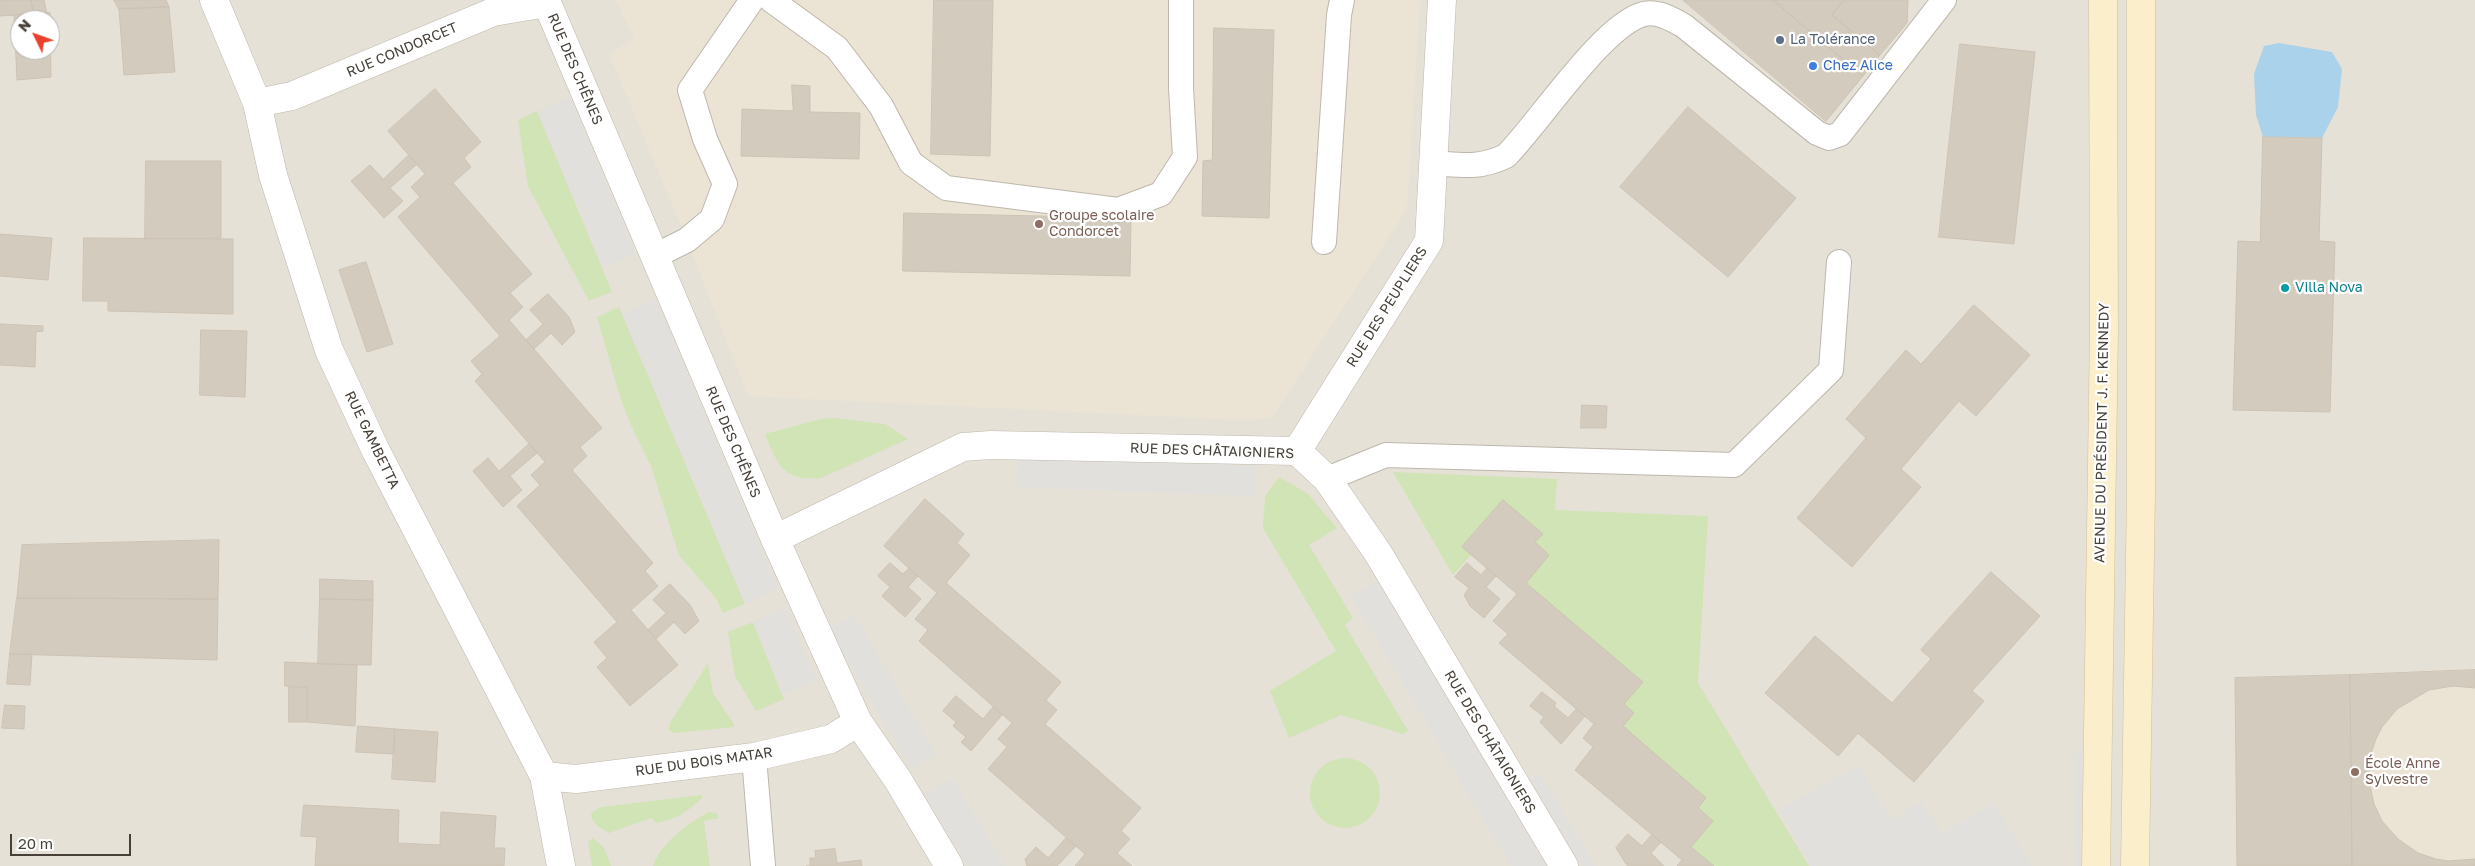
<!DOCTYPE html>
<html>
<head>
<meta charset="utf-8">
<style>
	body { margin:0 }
	#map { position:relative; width:2475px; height:866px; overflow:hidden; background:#f3f0e9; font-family:"Golos Text",sans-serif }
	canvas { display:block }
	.north { position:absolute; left:10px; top:10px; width:50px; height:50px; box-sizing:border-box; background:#fff; border:1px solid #b5b3af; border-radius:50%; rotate:312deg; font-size:14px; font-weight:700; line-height:20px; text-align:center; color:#464038 }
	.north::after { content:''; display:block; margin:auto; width:18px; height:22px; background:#e9412a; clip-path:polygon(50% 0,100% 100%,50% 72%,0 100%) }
	.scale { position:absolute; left:10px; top:834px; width:121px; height:22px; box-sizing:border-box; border:2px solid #464038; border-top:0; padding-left:6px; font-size:15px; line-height:18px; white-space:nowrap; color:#464038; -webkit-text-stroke:4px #fff; paint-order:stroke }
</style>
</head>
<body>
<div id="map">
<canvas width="2475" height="866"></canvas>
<div class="north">N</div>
<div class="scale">20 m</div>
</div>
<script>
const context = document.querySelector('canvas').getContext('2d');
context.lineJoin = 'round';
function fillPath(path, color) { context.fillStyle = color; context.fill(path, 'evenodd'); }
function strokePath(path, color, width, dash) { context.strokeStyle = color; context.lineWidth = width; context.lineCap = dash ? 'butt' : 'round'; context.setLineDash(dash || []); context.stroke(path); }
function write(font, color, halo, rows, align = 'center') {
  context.font = font + ' "Golos Text",sans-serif'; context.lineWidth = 4.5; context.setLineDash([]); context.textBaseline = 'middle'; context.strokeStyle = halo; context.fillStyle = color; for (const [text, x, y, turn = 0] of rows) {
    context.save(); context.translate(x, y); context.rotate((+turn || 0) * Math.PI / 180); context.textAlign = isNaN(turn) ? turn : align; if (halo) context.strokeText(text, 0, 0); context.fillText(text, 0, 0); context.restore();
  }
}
fillPath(new Path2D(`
	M 0,0 L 2475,0 L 2475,866 L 0,866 ZM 20,20 L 50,20 L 50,50 L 20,50 Z`), '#e6e1d7');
fillPath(new Path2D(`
	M 616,0 L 1420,0 L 1407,209 L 1272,418 L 1240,420 L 748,396 L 687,240 L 609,54 L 634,39 Z
	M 2475,670 L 2475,866 L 2237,866 L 2235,678 Z`), '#ebe4d4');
fillPath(new Path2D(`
	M 537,111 L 612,292 L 589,301 L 528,186 L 518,120 Z
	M 619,307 L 745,604 L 723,613 L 716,598 L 679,555 L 651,466 L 630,423 L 620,397 L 597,317 Z
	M 835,418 L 885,424 L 908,439 L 821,478 C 784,482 777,464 765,434 L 821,419 Z
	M 1393,472 L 1557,479 L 1555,510 L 1708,516 L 1698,683 L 1809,866 L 1714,866 L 1691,847 L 1713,821 L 1698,808 L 1706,798 L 1623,726 L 1624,704 L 1642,682 L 1526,583 L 1549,555 L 1535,542 L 1543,534 L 1503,500 L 1471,555 L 1453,575 Z
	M 1279,477 L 1307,493 L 1337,528 L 1309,545 L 1353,618 L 1345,625 L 1408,731 L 1403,734 L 1341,715 L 1289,738 L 1270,691 L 1336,651 L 1263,528 L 1265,496 Z
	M 753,622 L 784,699 L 756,711 L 735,676 L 728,632 Z
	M 708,663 L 713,693 L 734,724 L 734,727 L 674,733 L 669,730 L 670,723 Z
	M1310 793a35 35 0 1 1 70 0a35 35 0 1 1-70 0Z
	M 701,795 L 703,797 C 687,812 679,818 657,823 L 651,818 L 609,833 C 601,828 592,824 591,814 L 595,810 L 602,807 Z
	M 709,812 L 716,813 L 719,818 L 704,821 L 710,866 L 653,866 C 662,842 687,824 709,812 Z
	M 593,838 L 604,848 L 611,866 L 592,866 L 588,842 Z`), '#d0e4b5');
fillPath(new Path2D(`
	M 570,97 L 636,254 L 603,268 L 537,111 Z
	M 656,299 L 778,589 L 745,604 L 622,314 Z
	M 1018,456 L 1256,466 L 1254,496 L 1017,487 Z
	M 1377,581 L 1546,866 L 1511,866 L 1351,596 Z
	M 786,608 L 816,680 L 782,695 L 753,622 Z
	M 854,614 L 936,755 L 911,769 L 829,629 Z
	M 2085,749 L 2086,866 L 2075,866 L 2074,756 Z
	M 1859,765 L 1891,820 L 1922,801 L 1942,834 L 1994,803 L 2032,866 L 1812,866 L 1778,810 Z
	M 1540,773 L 1596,866 L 1582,866 L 1530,779 Z
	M 952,778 L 1006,866 L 968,866 L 925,795 Z`), '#e2e0dd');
fillPath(new Path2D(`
	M 2279,43 L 2332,52 L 2342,69 L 2338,107 L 2322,138 L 2263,137 L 2256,115 L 2254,74 L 2264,46 Z`), '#aad2eb');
const building = new Path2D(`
	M 0,0 L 31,0 L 34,14 L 0,16 Z
	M 31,0 L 44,0 L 47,13 L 34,14 Z
	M 114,0 L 166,0 L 169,7 L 119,9 Z
	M 934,0 L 993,0 L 990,156 L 931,154 Z
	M 1683,0 L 1773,0 L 1863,76 L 1826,121 Z
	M 1773,0 L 1844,0 L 1832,15 L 1880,55 L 1863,76 Z
	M 1844,0 L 1908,0 L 1907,23 L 1880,55 L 1832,15 Z
	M 169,7 L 175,72 L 124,75 L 119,9 Z
	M 50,13 L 50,20 L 20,20 L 20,50 L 50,50 L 50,21 L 51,77 L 17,80 L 14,15 Z
	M 1214,28 L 1274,30 L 1269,218 L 1202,216 L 1203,161 L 1212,160 Z
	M 1960,44 L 2035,52 L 2014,244 L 1939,237 Z
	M 792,85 L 810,86 L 810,112 L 860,113 L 859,159 L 741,156 L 742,109 L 793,111 Z
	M 435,89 L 481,142 L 464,158 L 471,167 L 453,183 L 532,274 L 510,293 L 523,307 L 509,320 L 602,428 L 580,447 L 587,456 L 572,470 L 653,563 L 645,571 L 658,586 L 631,610 L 678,665 L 630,706 L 597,667 L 607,658 L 594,642 L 617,622 L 517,506 L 540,485 L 531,475 L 545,462 L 475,381 L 482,374 L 471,361 L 500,336 L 398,217 L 420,197 L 411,187 L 425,174 L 388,131 Z
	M 1688,107 L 1796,198 L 1728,277 L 1620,187 Z
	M 2263,137 L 2322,138 L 2319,241 L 2335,242 L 2330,412 L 2233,410 L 2238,241 L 2260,242 Z
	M 409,155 L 417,164 L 390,188 L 403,201 L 384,218 L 351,181 L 370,165 L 383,179 Z
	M 146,161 L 221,161 L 221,238 L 145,239 Z
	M 904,213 L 1131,218 L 1130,276 L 903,271 Z
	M 0,234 L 52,238 L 48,280 L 0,276 Z
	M 84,238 L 233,239 L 233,314 L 108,311 L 108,301 L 83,301 Z
	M 366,262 L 393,344 L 367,352 L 339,270 Z
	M 548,294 L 569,317 L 575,332 L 562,345 L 551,333 L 534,349 L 526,340 L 543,324 L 530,310 Z
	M 1974,305 L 2030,355 L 1976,416 L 1959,401 L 1901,469 L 1921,487 L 1852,567 L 1797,518 L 1866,438 L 1846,419 L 1906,350 L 1921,364 Z
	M 0,324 L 43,326 L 43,331 L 36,332 L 35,367 L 0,365 Z
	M 201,330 L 247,331 L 245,397 L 200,395 Z
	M 1582,405 L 1607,406 L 1606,428 L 1581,428 Z
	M 529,444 L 537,453 L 510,476 L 522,490 L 503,507 L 473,471 L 488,458 L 499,471 Z
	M 925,499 L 964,534 L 957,543 L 970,555 L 946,583 L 1061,682 L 1046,700 L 1057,710 L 1045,724 L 1141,808 L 1121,831 L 1130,839 L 1117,853 L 1132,866 L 1075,866 L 1085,854 L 988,769 L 1007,747 L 998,739 L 1012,723 L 919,641 L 928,630 L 915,619 L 937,593 L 884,546 Z
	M 1503,500 L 1543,534 L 1535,542 L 1549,555 L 1526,583 L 1643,682 L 1624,704 L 1634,713 L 1623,726 L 1706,798 L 1698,808 L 1713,821 L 1691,847 L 1714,866 L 1677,866 L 1682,860 L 1575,770 L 1593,747 L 1583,738 L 1594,724 L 1499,643 L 1508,634 L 1493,621 L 1517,594 L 1462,547 Z
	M 219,540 L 218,599 L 17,598 L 22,545 Z
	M 890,563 L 903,574 L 909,568 L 918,576 L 908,587 L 921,599 L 905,617 L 882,596 L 890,587 L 878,576 Z
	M 1467,563 L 1481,575 L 1487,568 L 1496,576 L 1486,587 L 1500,599 L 1484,618 L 1470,606 L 1464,595 L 1469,588 L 1455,577 Z
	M 1991,572 L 2040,616 L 1972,691 L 1984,701 L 1914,782 L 1858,733 L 1838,756 L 1765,693 L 1815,636 L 1892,703 L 1931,659 L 1921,650 Z
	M 320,579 L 373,581 L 373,600 L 320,599 Z
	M 670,584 L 690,605 L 699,621 L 685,634 L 674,622 L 656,639 L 648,630 L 666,613 L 653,600 Z
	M 17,598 L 218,599 L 217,660 L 10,654 Z
	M 320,599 L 373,600 L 371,665 L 318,664 Z
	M 10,654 L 32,654 L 30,685 L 7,684 Z
	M 285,662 L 357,665 L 355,726 L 307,722 L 307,687 L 285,686 Z
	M 2475,670 L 2475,688 L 2453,686 L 2429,690 L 2397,709 L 2382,727 L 2376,739 L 2370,756 L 2369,781 L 2374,804 L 2382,821 L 2398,839 L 2418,853 L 2436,859 L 2448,861 L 2475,859 L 2475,866 L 2352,866 L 2350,675 Z
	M 2350,675 L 2352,866 L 2237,866 L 2235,678 Z
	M 289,687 L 307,687 L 307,722 L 289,722 Z
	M 1542,692 L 1556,703 L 1554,706 L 1568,718 L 1576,709 L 1585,716 L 1561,744 L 1540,722 L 1544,717 L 1530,706 Z
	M 956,696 L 983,719 L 993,707 L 1002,715 L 971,751 L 961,742 L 966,737 L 953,726 L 956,722 L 943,711 Z
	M 5,705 L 25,706 L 24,729 L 2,728 Z
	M 358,726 L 395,729 L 394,754 L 356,752 Z
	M 395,729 L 438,732 L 435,782 L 392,779 Z
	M 304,805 L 399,810 L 398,843 L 440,845 L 441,812 L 496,816 L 494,848 L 505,848 L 504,866 L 315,866 L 317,837 L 301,836 Z
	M 1628,834 L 1642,846 L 1652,834 L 1661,842 L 1651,853 L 1664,866 L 1629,866 L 1626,864 L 1616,848 Z
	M 1066,838 L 1076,846 L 1057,866 L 1027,866 L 1025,859 L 1036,847 L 1048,858 Z
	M 835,849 L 837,863 L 861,860 L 862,866 L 806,866 L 810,866 L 810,858 L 816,858 L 815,851 Z`);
fillPath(building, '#d4cbbf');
strokePath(building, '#cec3b3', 1);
const lane = new Path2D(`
	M 771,0 L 837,48 L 881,106 L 911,163 L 946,188 L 1118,210 L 1161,194 L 1185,157 L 1181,88 L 1181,0
	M 1433,163 C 1463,165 1478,169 1506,156 C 1539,123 1603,24 1644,14 C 1658,11 1672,19 1684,26 L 1817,133 L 1829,138 L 1840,134 L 1944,0
	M 1324,242 L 1339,15 L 1342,0
	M 655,256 L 687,240 L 712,219 L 725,184 L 705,139 L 690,90 L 752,0
	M 1327,479 L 1386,455 L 1734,465 L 1831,370 L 1839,262
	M 754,757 L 763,866`);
const street = new Path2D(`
	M 214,0 L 257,103 L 273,175 L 329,350 L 375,449 L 544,776 L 561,866
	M 257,103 L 292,96 L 493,12 L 547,3 L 775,539 L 858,722 L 898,780 L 949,866
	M 1297,451 L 1429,241 L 1442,0
	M 775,539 L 963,447 L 991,445 L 1297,451 L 1327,479 L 1378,553 L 1564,866
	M 544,776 L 576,779 L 754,757 L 831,739 L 858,722`);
const secondary = new Path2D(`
	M 2096,866 L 2104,329 L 2103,0
	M 2135,866 L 2141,492 L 2141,0`);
strokePath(lane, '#beb7ac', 26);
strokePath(street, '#beb7ac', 29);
strokePath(secondary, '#cfc09c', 29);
strokePath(lane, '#fff', 24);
strokePath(street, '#fff', 28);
strokePath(secondary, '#faeecb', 28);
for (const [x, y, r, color] of [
	[1780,40,5,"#5c6f8a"],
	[1813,66,5,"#3f7fe0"],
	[1039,224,5,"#8d6e63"],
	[2285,288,5,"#0f9aa8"],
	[2355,772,5,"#8d6e63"]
]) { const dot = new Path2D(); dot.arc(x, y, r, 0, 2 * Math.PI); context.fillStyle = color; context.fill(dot); strokePath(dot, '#fff', 2); }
write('14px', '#4e5e75', '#fff', [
	["La Tolérance",1790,40]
], 'left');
write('14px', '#464038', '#fff', [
	["RUE CONDORCET",402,50,-23],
	["RUE DES CHÊNES",575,69,67],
	["RUE DES PEUPLIERS",1387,307,-58],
	["AVENUE DU PRÉSIDENT J. F. KENNEDY",2102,433,-89],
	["RUE GAMBETTA",372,440,64],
	["RUE DES CHÊNES",733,442,67],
	["RUE DES CHÂTAIGNIERS",1212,451,2],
	["RUE DES CHÂTAIGNIERS",1490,742,59],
	["RUE DU BOIS MATAR",704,762,-8]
]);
write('14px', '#366cbe', '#fff', [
	["Chez Alice",1823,66]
], 'left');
write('14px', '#785e54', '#fff', [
	["Groupe scolaire",1049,216],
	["Condorcet",1049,232],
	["École Anne",2365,764],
	["Sylvestre",2365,780]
], 'left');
write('14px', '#0d838f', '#fff', [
	["Villa Nova",2295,288]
], 'left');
</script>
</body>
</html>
